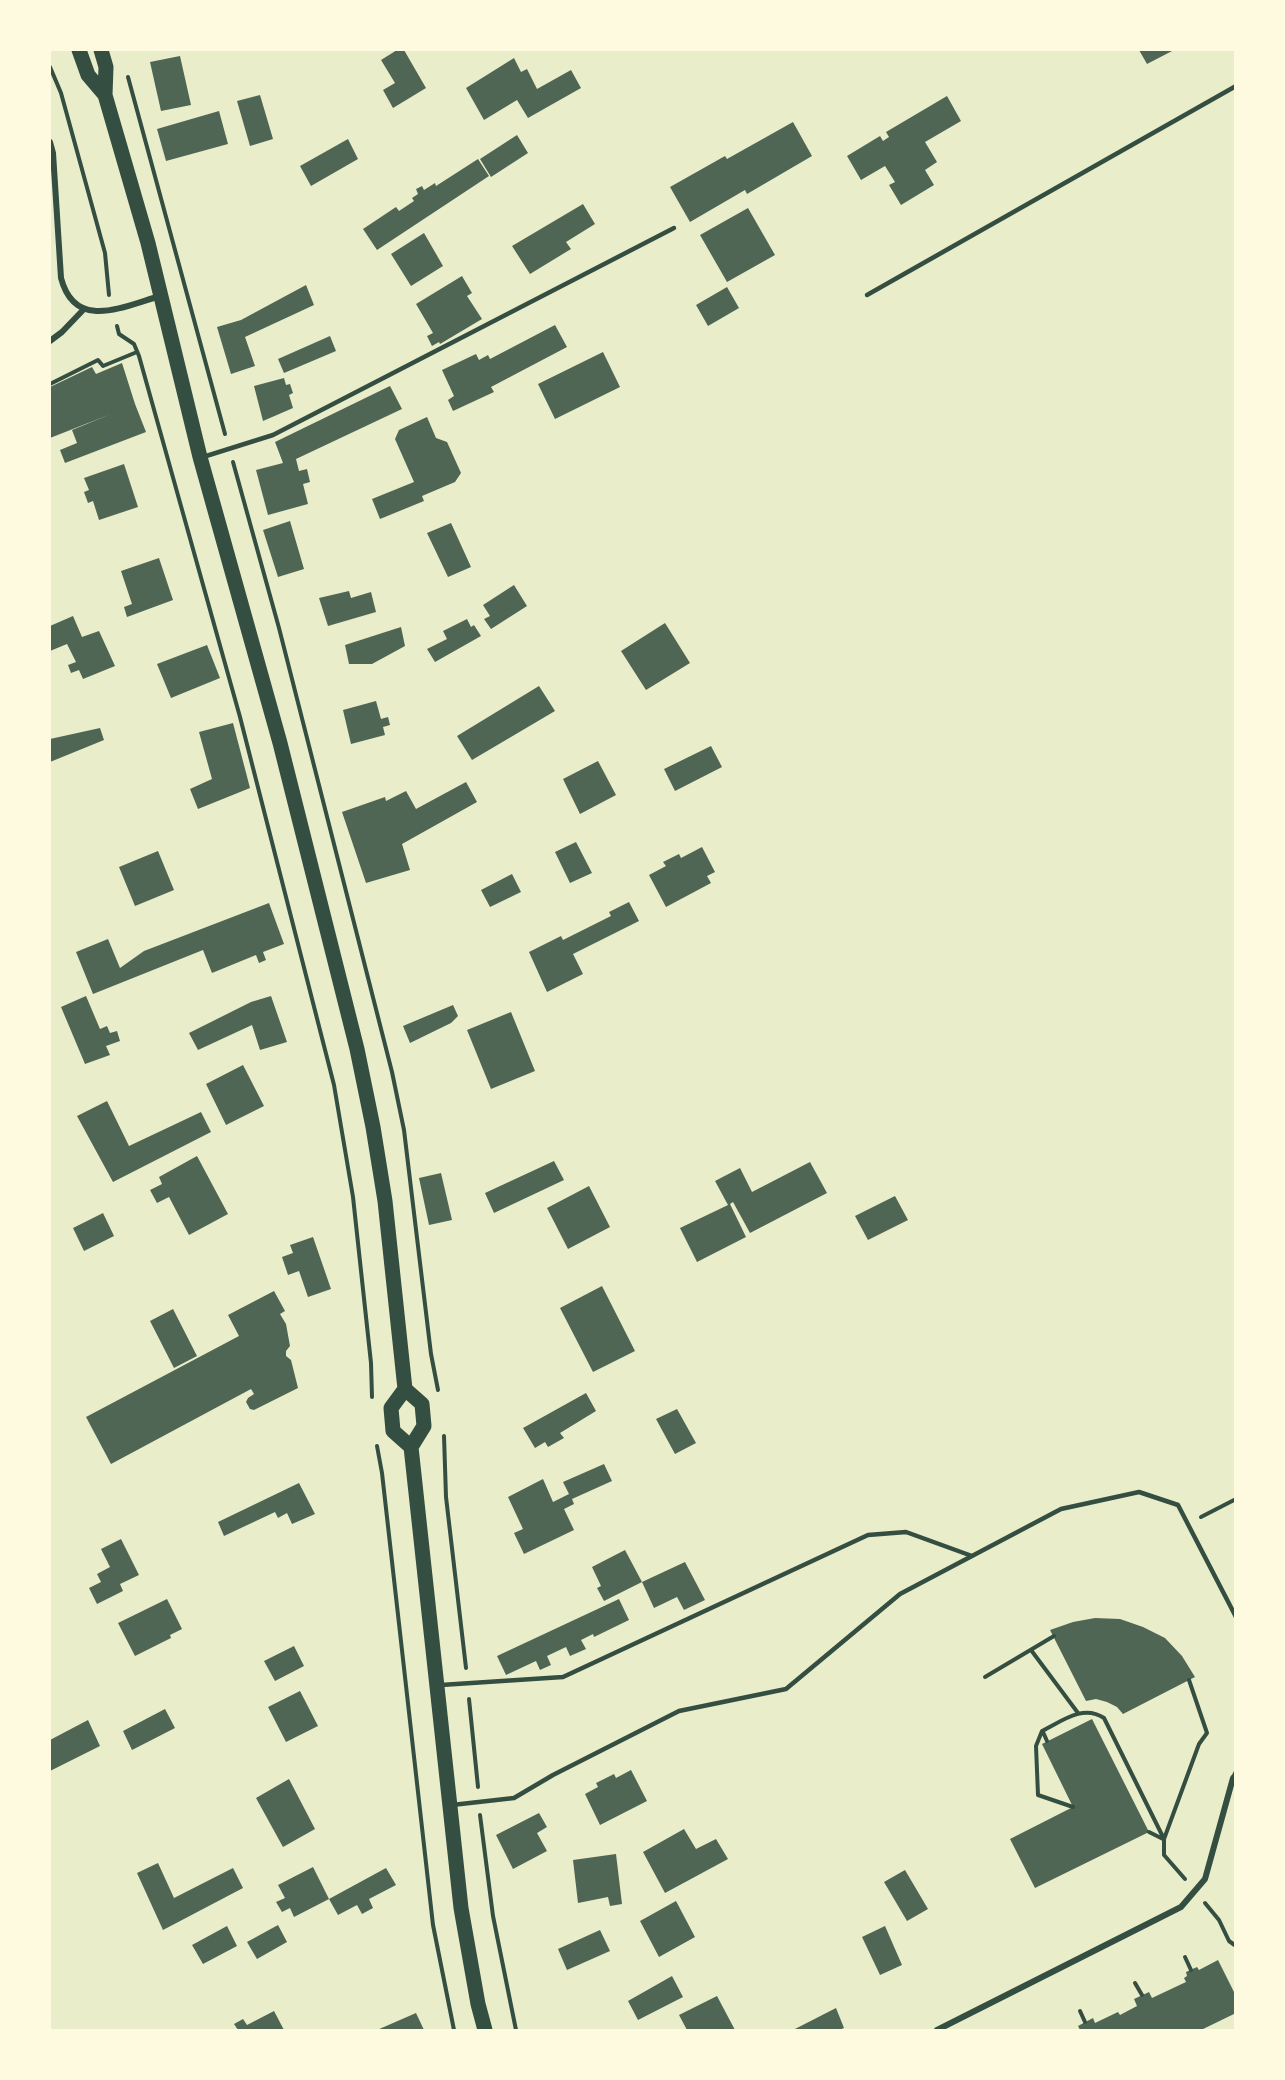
<!DOCTYPE html>
<html>
<head>
<meta charset="utf-8">
<style>
	body { margin:0 }
	#map { position:relative; width:1285px; height:2080px; overflow:hidden; background:#e9edc9; font-family:"PT Sans Narrow",sans-serif }
	canvas { display:block }
	.frame { position:absolute; inset:0; border:51px solid #fefae0; pointer-events:none }
</style>
</head>
<body>
<div id="map">
<canvas width="1285" height="2080"></canvas>
<div class="frame"></div>
</div>
<script>
const context = document.querySelector('canvas').getContext('2d');
context.lineJoin = 'round';
function fillPath(path, color) { context.fillStyle = color; context.fill(path, 'evenodd'); }
function strokePath(path, color, width, dash) { context.strokeStyle = color; context.lineWidth = width; context.lineCap = dash ? 'butt' : 'round'; context.setLineDash(dash || []); context.stroke(path); }
fillPath(new Path2D(`
	M 397,50 L 404,50 L 426,88 L 393,108 L 383,90 L 395,83 L 381,60 Z
	M 1139,50 L 1174,50 L 1147,64 Z
	M 180,56 L 191,105 L 161,111 L 150,62 Z
	M 514,58 L 521,72 L 527,69 L 537,89 L 571,70 L 581,88 L 528,118 L 517,100 L 484,120 L 466,88 Z
	M 260,95 L 273,139 L 250,146 L 237,101 Z
	M 947,96 L 961,121 L 925,142 L 937,162 L 925,170 L 934,185 L 901,205 L 889,185 L 895,182 L 885,166 L 861,180 L 847,156 L 880,136 L 883,141 L 889,137 L 886,132 Z
	M 219,111 L 228,144 L 166,161 L 157,129 Z
	M 793,122 L 812,156 L 747,194 L 745,190 L 690,222 L 670,187 L 725,156 L 727,159 Z
	M 517,135 L 528,153 L 491,177 L 480,159 Z
	M 348,139 L 358,159 L 311,186 L 300,166 Z
	M 478,159 L 489,176 L 377,250 L 363,229 L 396,207 L 399,211 L 414,201 L 412,198 L 418,194 L 416,189 L 422,186 L 424,190 L 435,183 L 436,186 Z
	M 583,204 L 595,224 L 566,242 L 571,249 L 530,274 L 512,246 Z
	M 748,208 L 775,255 L 727,282 L 700,235 Z
	M 424,233 L 443,266 L 411,286 L 391,254 Z
	M 462,276 L 472,293 L 467,296 L 482,319 L 440,344 L 439,342 L 432,346 L 427,336 L 433,333 L 416,304 Z
	M 306,285 L 314,305 L 245,337 L 255,366 L 231,374 L 217,327 L 241,320 Z
	M 727,287 L 739,308 L 708,326 L 696,305 Z
	M 555,325 L 567,347 L 491,387 L 494,392 L 453,411 L 448,400 L 454,396 L 442,370 L 476,354 L 479,360 L 488,355 L 490,359 Z
	M 330,336 L 336,351 L 284,373 L 278,359 Z
	M 603,352 L 620,387 L 555,419 L 538,384 Z
	M 122,363 L 135,404 L 146,432 L 65,463 L 60,450 L 77,443 L 72,430 L 111,414 L 50,438 L 50,387 L 92,367 L 96,374 Z
	M 284,378 L 286,385 L 290,384 L 293,393 L 289,395 L 293,408 L 263,421 L 254,386 Z
	M 390,386 L 402,409 L 296,459 L 299,471 L 307,469 L 310,482 L 303,484 L 308,504 L 268,515 L 256,470 L 283,463 L 275,442 Z
	M 427,417 L 436,438 L 447,442 L 461,473 L 455,482 L 422,496 L 424,501 L 380,519 L 372,499 L 414,482 L 395,439 L 399,430 Z
	M 124,464 L 138,507 L 99,520 L 93,501 L 88,503 L 84,492 L 89,490 L 84,478 Z
	M 290,521 L 304,569 L 278,577 L 263,530 Z
	M 451,523 L 471,567 L 448,577 L 427,533 Z
	M 159,558 L 173,600 L 127,617 L 124,607 L 132,604 L 121,571 Z
	M 514,585 L 527,606 L 491,629 L 484,619 L 490,616 L 483,605 Z
	M 349,591 L 351,598 L 371,592 L 376,612 L 328,626 L 319,598 Z
	M 73,616 L 82,637 L 99,631 L 115,666 L 83,679 L 79,670 L 71,673 L 68,665 L 76,662 L 67,644 L 50,651 L 50,626 Z
	M 467,619 L 471,627 L 474,625 L 481,636 L 435,662 L 427,649 L 447,639 L 443,631 Z
	M 665,623 L 690,663 L 646,690 L 621,651 Z
	M 401,627 L 405,646 L 372,664 L 349,664 L 345,645 Z
	M 207,645 L 220,678 L 171,698 L 157,664 Z
	M 539,686 L 555,711 L 472,760 L 457,736 Z
	M 376,701 L 381,719 L 388,717 L 390,725 L 383,727 L 385,735 L 351,744 L 343,710 Z
	M 233,723 L 250,788 L 198,809 L 190,789 L 212,779 L 199,732 Z
	M 100,728 L 104,740 L 50,762 L 50,739 Z
	M 711,746 L 722,767 L 675,791 L 664,769 Z
	M 598,761 L 616,795 L 580,814 L 563,779 Z
	M 466,782 L 477,802 L 402,844 L 410,870 L 366,883 L 342,812 L 385,797 L 386,801 L 406,791 L 416,809 Z
	M 576,842 L 592,873 L 570,883 L 555,852 Z
	M 702,847 L 715,872 L 707,876 L 711,883 L 666,907 L 649,875 L 666,866 L 663,862 L 679,854 L 681,858 Z
	M 158,851 L 174,890 L 135,906 L 119,867 Z
	M 512,874 L 521,892 L 490,907 L 481,890 Z
	M 629,902 L 639,921 L 573,954 L 583,974 L 547,992 L 529,952 L 561,936 L 563,940 L 611,916 L 609,912 Z
	M 269,903 L 284,944 L 263,952 L 266,960 L 259,963 L 256,955 L 212,973 L 203,950 L 93,994 L 76,952 L 108,939 L 120,968 L 144,951 Z
	M 86,996 L 100,1029 L 107,1026 L 110,1033 L 117,1031 L 120,1041 L 106,1046 L 110,1055 L 85,1064 L 61,1007 Z
	M 271,996 L 287,1042 L 260,1050 L 252,1025 L 198,1050 L 189,1033 L 251,1002 Z
	M 453,1005 L 458,1016 L 451,1023 L 410,1043 L 403,1026 Z
	M 511,1012 L 535,1071 L 491,1089 L 467,1030 Z
	M 243,1065 L 264,1106 L 226,1125 L 206,1084 Z
	M 107,1101 L 129,1146 L 201,1112 L 211,1132 L 113,1182 L 77,1116 Z
	M 197,1156 L 228,1214 L 189,1235 L 169,1197 L 157,1203 L 150,1190 L 162,1184 L 159,1177 Z
	M 554,1161 L 564,1180 L 494,1213 L 485,1193 Z
	M 810,1162 L 827,1193 L 750,1233 L 733,1202 L 730,1204 L 746,1237 L 697,1262 L 680,1228 L 728,1205 L 715,1181 L 740,1168 L 752,1192 Z
	M 441,1173 L 452,1220 L 429,1225 L 419,1178 Z
	M 589,1186 L 610,1227 L 568,1249 L 547,1208 Z
	M 895,1196 L 908,1220 L 868,1240 L 855,1216 Z
	M 103,1213 L 114,1236 L 84,1251 L 73,1228 Z
	M 313,1237 L 331,1289 L 308,1297 L 299,1271 L 288,1275 L 282,1257 L 293,1253 L 290,1245 Z
	M 602,1286 L 635,1351 L 593,1372 L 560,1308 Z
	M 274,1291 L 285,1311 L 280,1314 L 286,1324 L 290,1346 L 286,1351 L 286,1356 L 291,1360 L 298,1388 L 254,1410 L 250,1409 L 246,1402 L 248,1398 L 254,1394 L 251,1389 L 111,1464 L 86,1417 L 239,1336 L 228,1315 Z
	M 173,1309 L 197,1356 L 174,1368 L 150,1321 Z
	M 586,1393 L 596,1411 L 560,1433 L 564,1438 L 548,1447 L 545,1442 L 535,1448 L 523,1428 Z
	M 677,1409 L 696,1443 L 675,1454 L 656,1419 Z
	M 604,1464 L 612,1481 L 572,1499 L 574,1504 L 564,1509 L 574,1530 L 524,1554 L 514,1533 L 523,1529 L 508,1497 L 543,1479 L 553,1502 L 569,1494 L 563,1482 Z
	M 299,1483 L 315,1514 L 292,1524 L 287,1513 L 278,1518 L 275,1512 L 224,1536 L 218,1522 Z
	M 121,1539 L 139,1575 L 120,1584 L 123,1591 L 97,1604 L 89,1588 L 101,1582 L 97,1574 L 110,1567 L 101,1549 Z
	M 625,1550 L 642,1582 L 604,1601 L 597,1588 L 601,1586 L 592,1567 Z
	M 685,1562 L 705,1600 L 684,1610 L 677,1597 L 654,1608 L 642,1582 Z
	M 167,1599 L 182,1629 L 170,1635 L 171,1638 L 135,1656 L 118,1623 Z
	M 619,1599 L 629,1620 L 594,1637 L 593,1634 L 581,1640 L 586,1649 L 570,1656 L 566,1647 L 547,1656 L 551,1665 L 540,1670 L 536,1661 L 506,1675 L 497,1656 Z
	M 1095,1618 L 1120,1619 L 1143,1627 L 1165,1638 L 1182,1656 L 1195,1677 L 1123,1714 L 1117,1707 L 1107,1702 L 1096,1699 L 1086,1701 L 1050,1630 L 1073,1622 Z
	M 294,1646 L 304,1666 L 275,1681 L 264,1661 Z
	M 300,1691 L 318,1726 L 286,1742 L 268,1707 Z
	M 165,1709 L 175,1728 L 132,1750 L 123,1731 Z
	M 1092,1719 L 1149,1832 L 1035,1888 L 1010,1839 L 1073,1807 L 1042,1744 Z
	M 88,1720 L 100,1746 L 50,1771 L 50,1740 Z
	M 631,1770 L 647,1801 L 600,1825 L 585,1794 L 598,1787 L 596,1783 L 614,1774 L 616,1778 Z
	M 289,1779 L 315,1829 L 283,1847 L 256,1798 Z
	M 539,1813 L 547,1827 L 537,1833 L 547,1851 L 513,1869 L 496,1835 Z
	M 684,1829 L 696,1849 L 716,1839 L 728,1859 L 665,1893 L 643,1852 Z
	M 616,1854 L 622,1904 L 610,1906 L 608,1897 L 578,1903 L 573,1860 Z
	M 158,1863 L 174,1898 L 233,1868 L 243,1888 L 163,1930 L 137,1873 Z
	M 313,1867 L 329,1899 L 294,1917 L 290,1908 L 282,1912 L 276,1902 L 285,1898 L 278,1885 Z
	M 386,1868 L 396,1885 L 369,1899 L 373,1908 L 362,1914 L 357,1905 L 338,1915 L 329,1899 Z
	M 905,1870 L 928,1909 L 907,1921 L 884,1882 Z
	M 676,1901 L 695,1937 L 659,1957 L 640,1921 Z
	M 278,1925 L 287,1942 L 257,1959 L 247,1942 Z
	M 227,1926 L 237,1946 L 203,1964 L 192,1945 Z
	M 885,1926 L 902,1965 L 880,1975 L 862,1937 Z
	M 600,1930 L 610,1951 L 567,1970 L 558,1949 Z
	M 1218,1960 L 1236,1996 L 1236,2013 L 1201,2030 L 1080,2030 L 1078,2026 L 1093,2018 L 1095,2023 L 1118,2012 L 1120,2015 L 1137,2006 L 1134,1999 L 1149,1992 L 1152,1998 L 1186,1982 L 1184,1978 L 1187,1976 L 1186,1972 L 1197,1967 L 1199,1970 Z
	M 672,1976 L 683,1997 L 638,2020 L 628,2001 Z
	M 717,1996 L 735,2030 L 687,2030 L 679,2015 Z
	M 836,2008 L 844,2028 L 839,2030 L 793,2030 Z
	M 274,2011 L 284,2030 L 238,2030 L 234,2024 L 243,2019 L 247,2025 Z
	M 416,2013 L 424,2030 L 377,2030 Z`), '#4f6655');
strokePath(new Path2D(`
	M 50,67 L 61,93 L 105,253 L 109,295
	M 128,77 L 225,434
	M 117,326 L 119,334 L 134,344 L 139,356 L 240,717 L 334,1085 L 353,1197 L 371,1363 L 372,1397
	M 50,384 L 98,360 L 103,366 L 137,352
	M 233,462 L 279,628 L 392,1072 L 404,1130 L 431,1354 L 438,1390
	M 444,1436 L 446,1497 L 466,1668
	M 377,1446 L 382,1473 L 433,1925 L 454,2030
	M 1201,1517 L 1236,1499
	M 1031,1650 L 1078,1713
	M 985,1677 L 1054,1636
	M 469,1699 L 478,1787
	M 1043,1732 L 1047,1741
	M 1073,1807 L 1038,1795 L 1036,1746 L 1042,1731 C 1062,1721 1083,1704 1104,1718 L 1164,1839
	M 480,1815 L 493,1916 L 516,2030
	M 1149,1832 L 1163,1839
	M 1185,1879 L 1164,1855 L 1164,1839 L 1199,1744 L 1207,1733 L 1189,1680
	M 1205,1903 L 1219,1920 L 1229,1941 L 1236,1946
	M 1185,1957 L 1191,1970
	M 1135,1983 L 1142,1995
	M 1080,2011 L 1085,2022`), '#344e41', 4);
strokePath(new Path2D(`
	M 867,295 L 1236,86
	M 203,457 L 273,435 L 674,228
	M 441,1685 L 563,1677 L 868,1535 L 906,1532 L 972,1556
	M 1233,1778 L 1236,1772
	M 452,1805 L 514,1798 L 553,1775 L 679,1711 L 786,1689 L 900,1594 L 1061,1509 L 1139,1492 L 1178,1505 L 1236,1617`), '#344e41', 4.5);
strokePath(new Path2D(`
	M 50,142 L 53,153 L 61,278 C 75,331 122,307 160,296
	M 50,341 L 62,332 L 84,309
	M 937,2030 L 1181,1907 L 1205,1879 L 1233,1778`), '#344e41', 6);
strokePath(new Path2D(`
	M 79,50 L 88,75 L 105,95
	M 101,50 L 106,67 L 105,95 L 148,243 L 200,457 L 280,743 L 357,1049 L 373,1127 L 385,1201 L 405,1389
	M 405,1389 L 391,1408 L 393,1431 L 411,1447
	M 405,1389 L 422,1404 L 424,1426 L 411,1447
	M 411,1447 L 461,1908 L 478,2004 L 485,2030`), '#344e41', 15);
</script>
</body>
</html>
